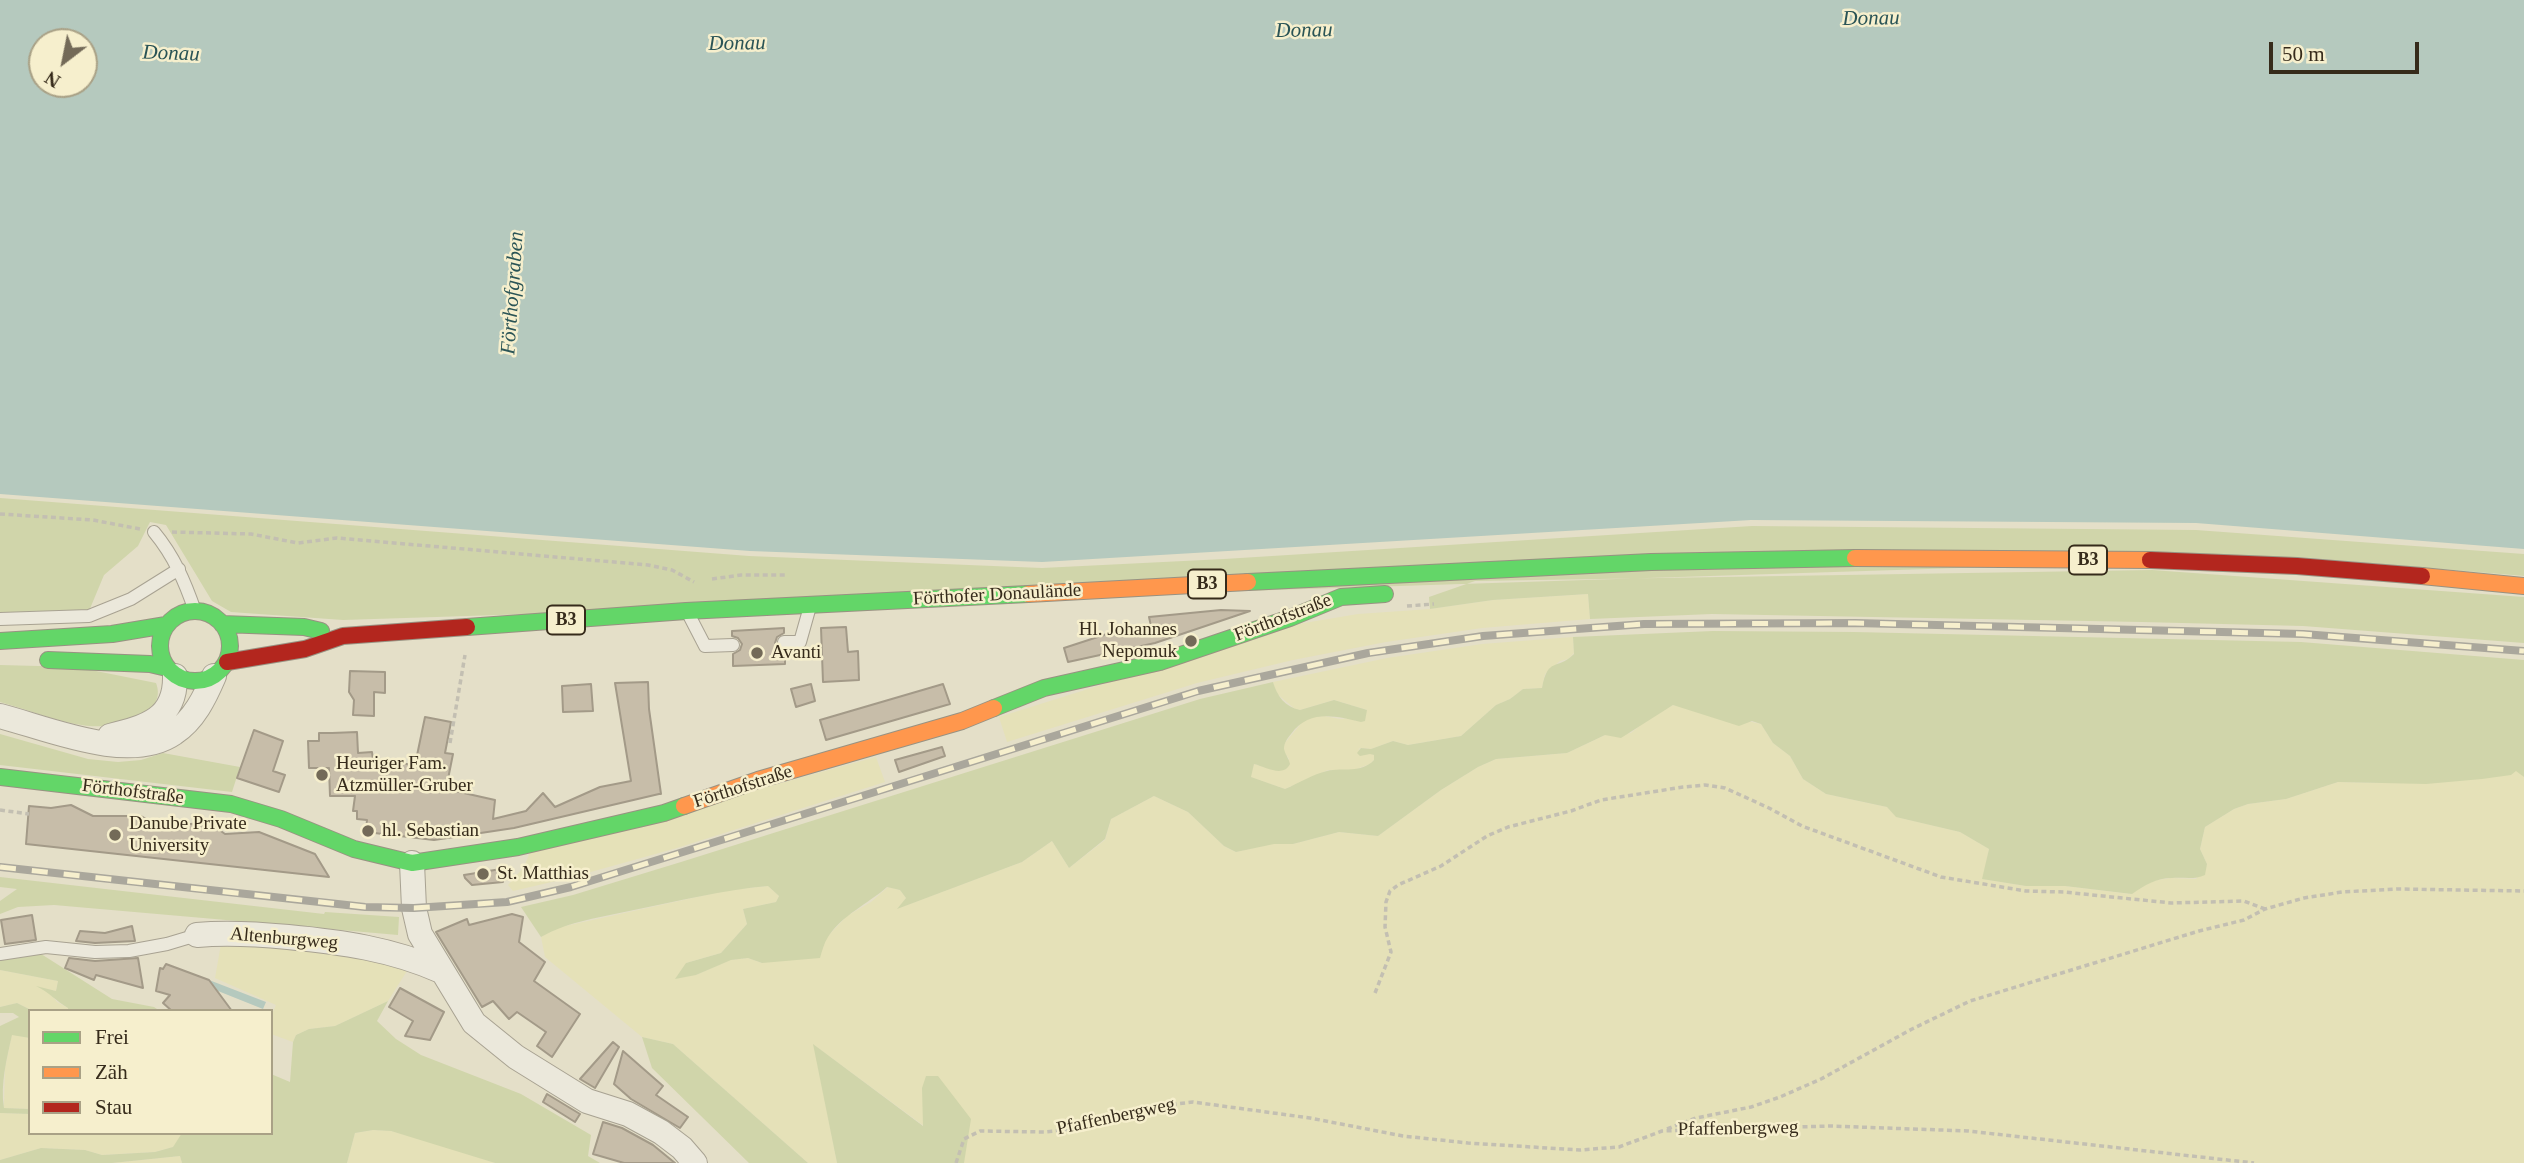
<!DOCTYPE html>
<html>
<head>
<meta charset="utf-8">
<style>
	body { margin:0 }
	#map { position:relative; width:2524px; height:1163px; overflow:hidden; background:#e4dfc8; font-family:"Times New Roman",serif }
	canvas { display:block }
	.legend { position:absolute; left:28px; top:1009px; width:245px; height:126px; box-sizing:border-box; background:#f6efcd; border:2px solid #a9a186; margin:0; padding:9px 12px; list-style:none; font-size:21px; color:#362b1b }
	.legend li { display:flex; align-items:center; gap:14px; height:35px }
	.legend b { width:35px; border:2px solid #a9a186 }
	.north { position:absolute; left:28px; top:28px; width:70px; height:70px; box-sizing:border-box; background:#f6efcd; border:2px solid #a9a186; border-radius:50%; rotate:212deg; font-size:19px; font-weight:700; line-height:28px; text-align:center; color:#362b1b }
	.north::after { content:''; display:block; margin:auto; width:24px; height:32px; background:#736a58; clip-path:polygon(50% 0,100% 100%,50% 72%,0 100%) }
	.scale { position:absolute; left:2269px; top:42px; width:150px; height:32px; box-sizing:border-box; border:4px solid #362b1b; border-top:0; padding-left:9px; font-size:21px; line-height:24px; white-space:nowrap; color:#362b1b; -webkit-text-stroke:5px #f6efcd; paint-order:stroke }
</style>
</head>
<body>
<div id="map">
<canvas width="2524" height="1163"></canvas>
<ul class="legend">
<li><b style="height:9px;background:#63d668"></b>Frei</li>
<li><b style="height:9px;background:#ff974d"></b>Zäh</li>
<li><b style="height:9px;background:#b3261e"></b>Stau</li>
</ul>
<div class="north">N</div>
<div class="scale">50 m</div>
</div>
<script>
const context = document.querySelector('canvas').getContext('2d');
context.lineJoin = 'round';
function fillPath(path, color) { context.fillStyle = color; context.fill(path, 'evenodd'); }
function strokePath(path, color, width, dash) { context.strokeStyle = color; context.lineWidth = width; context.lineCap = dash ? 'butt' : 'round'; context.setLineDash(dash || []); context.stroke(path); }
function write(font, color, halo, rows, align = 'center') {
  context.font = font + ' "Times New Roman",serif'; context.lineWidth = 5; context.setLineDash([]); context.textBaseline = 'middle'; context.strokeStyle = halo; context.fillStyle = color; for (const [text, x, y, turn = 0] of rows) {
    context.save(); context.translate(x, y); context.rotate((+turn || 0) * Math.PI / 180); context.textAlign = isNaN(turn) ? turn : align; if (halo) context.strokeText(text, 0, 0); context.fillText(text, 0, 0); context.restore();
  }
}
fillPath(new Path2D(`
	M 1588,594 L 1590,619 L 1482,628 L 1386,642 L 1293,660 L 1197,683 L 1007,742 L 999,717 L 1292,625 L 1358,614 L 1430,609 L 1493,600 Z
	M 1573,637 L 1574,653 L 1568,659 L 1560,661 L 1545,674 L 1542,688 L 1523,689 L 1510,699 L 1496,705 L 1461,736 L 1408,745 L 1393,741 L 1371,749 L 1361,748 L 1358,749 L 1374,755 L 1374,760 L 1370,764 L 1354,770 L 1328,770 L 1285,789 L 1250,777 L 1254,764 L 1274,770 L 1289,759 L 1284,752 L 1284,744 L 1303,721 L 1313,717 L 1324,716 L 1340,719 L 1350,718 L 1356,721 L 1367,710 L 1334,700 L 1300,710 L 1295,709 L 1276,693 L 1273,682 L 1387,658 L 1482,644 Z
	M 1673,705 L 1761,724 L 1773,743 L 1790,756 L 1803,779 L 1826,794 L 1887,807 L 1897,817 L 1960,832 L 1989,849 L 1983,879 L 2026,886 L 2065,886 L 2131,894 L 2151,881 L 2171,878 L 2196,879 L 2207,864 L 2200,849 L 2205,827 L 2234,809 L 2248,804 L 2286,799 L 2338,782 L 2380,783 L 2517,770 L 2524,777 L 2524,1163 L 964,1163 L 924,1126 L 814,1045 L 837,1163 L 808,1163 L 673,1044 L 642,1037 L 545,957 L 541,937 L 556,928 L 729,890 L 768,886 L 779,896 L 776,902 L 743,909 L 747,924 L 721,953 L 686,963 L 696,975 L 730,960 L 748,958 L 762,963 L 827,937 L 847,916 L 871,902 L 888,887 L 900,890 L 906,898 L 899,908 L 1022,862 L 1052,841 L 1069,868 L 1105,840 L 1111,819 L 1154,796 L 1188,812 L 1224,846 L 1236,852 L 1274,843 L 1293,844 L 1339,832 L 1378,836 L 1441,790 L 1478,767 L 1496,759 L 1567,753 L 1605,735 L 1631,733 L 1650,717 Z
	M 876,757 L 885,782 L 677,848 L 569,878 L 513,891 L 508,885 L 524,867 L 530,852 Z
	M 236,938 L 364,958 L 407,971 L 388,1001 L 335,1026 L 309,1029 L 296,1035 L 293,1042 L 271,1034 L 271,1016 L 276,1005 L 215,978 L 221,944 Z
	M 0,970 L 58,981 L 56,991 L 42,988 L 50,993 L 57,1002 L 68,1008 L 68,1011 L 33,1011 L 17,1003 L 0,1007 Z
	M 12,1034 L 30,1038 L 30,1109 L 4,1108 L 5,1068 Z
	M 0,1113 L 30,1114 L 30,1133 L 182,1133 L 183,1135 L 173,1147 L 155,1152 L 102,1155 L 85,1150 L 41,1148 L 0,1160 Z
	M 373,1130 L 391,1131 L 424,1140 L 495,1163 L 347,1163 L 355,1133 Z
	M 180,1156 L 182,1163 L 112,1163 Z`), '#e5e1b8');
fillPath(new Path2D(`
	M 0,498 L 749,556 L 1042,568 L 1224,559 L 1752,526 L 2196,530 L 2524,554 L 2524,576 L 2300,557 L 343,620 L 231,612 L 212,601 L 166,525 L 150,522 L 138,546 L 104,575 L 89,611 L 0,614 Z
	M 2152,570 L 2524,597 L 2524,643 L 2303,626 L 2142,622 L 1712,614 L 1590,619 L 1588,594 L 1493,600 L 1430,609 L 1429,597 L 1475,581 Z
	M 1713,631 L 1854,632 L 2301,642 L 2524,660 L 2524,777 L 2516,771 L 2511,775 L 2482,779 L 2426,784 L 2338,782 L 2286,799 L 2248,804 L 2234,809 L 2205,827 L 2200,849 L 2207,864 L 2205,875 C 2194,880 2185,877 2172,878 C 2156,878 2145,885 2132,894 L 2065,886 L 2026,886 L 1982,879 L 1989,849 L 1960,832 L 1896,817 L 1887,807 L 1826,794 L 1803,779 L 1790,756 L 1773,743 L 1761,724 L 1752,721 L 1739,726 L 1673,705 L 1621,738 L 1605,735 L 1567,753 L 1496,759 L 1478,767 L 1441,790 L 1378,836 L 1339,832 L 1293,844 L 1274,844 L 1236,852 L 1224,846 L 1188,812 L 1154,796 L 1111,819 L 1105,839 L 1069,868 L 1052,841 L 1022,862 L 897,909 L 906,898 L 900,890 L 887,887 C 869,903 841,916 828,937 C 824,943 822,951 820,958 L 762,963 L 748,958 L 731,960 L 696,975 L 675,979 L 686,963 L 721,953 L 747,924 L 743,909 L 776,902 L 779,896 L 768,886 C 722,890 679,901 634,910 C 602,917 569,921 541,937 L 521,907 L 573,895 L 681,862 L 1200,699 L 1273,682 C 1277,696 1285,707 1300,710 L 1334,700 L 1367,710 L 1365,721 L 1361,722 C 1336,716 1309,709 1291,734 C 1287,739 1284,743 1284,749 C 1285,754 1289,759 1290,764 C 1283,778 1266,767 1254,764 L 1251,777 L 1285,789 C 1299,783 1313,774 1327,771 C 1343,767 1361,774 1374,760 L 1374,755 L 1370,754 L 1360,756 L 1357,753 L 1361,748 L 1371,749 L 1393,741 L 1408,745 L 1461,736 L 1496,705 L 1510,699 L 1523,689 L 1542,688 C 1548,656 1557,671 1574,654 L 1573,637 Z
	M 0,665 L 76,667 L 156,683 C 162,698 153,711 138,716 C 128,719 117,725 107,726 C 72,729 33,711 0,702 Z
	M 0,734 L 88,759 L 118,762 L 141,760 L 163,753 L 240,767 L 232,792 L 0,765 Z
	M 0,877 L 324,914 L 325,912 L 399,917 L 398,935 L 54,905 L 18,907 L 0,914 L 0,901 L 17,889 L 0,887 Z
	M 38,952 L 112,999 L 154,1007 L 160,1011 L 68,1011 L 68,1008 C 56,1001 49,992 36,986 L 56,991 L 58,981 L 0,970 L 0,957 Z
	M 388,1001 L 377,1021 L 396,1039 L 421,1055 L 521,1094 L 591,1135 L 588,1156 L 600,1163 L 495,1163 L 391,1131 L 373,1130 L 355,1133 L 347,1163 L 182,1163 L 180,1156 L 112,1163 L 0,1163 L 0,1160 L 41,1148 L 85,1150 L 102,1155 L 155,1152 L 173,1147 L 182,1133 L 271,1133 L 271,1074 L 290,1082 L 293,1042 L 296,1035 L 309,1029 L 335,1026 Z
	M 17,1003 L 33,1011 L 30,1011 L 30,1038 L 12,1035 C 7,1058 0,1084 4,1108 L 30,1109 L 30,1114 L 0,1113 L 0,1026 L 19,1017 L 13,1013 L 0,1013 L 0,1007 Z
	M 642,1037 L 673,1044 L 808,1163 L 749,1163 L 652,1068 Z
	M 813,1044 L 923,1126 L 922,1088 L 926,1076 L 938,1076 L 971,1119 L 964,1163 L 837,1163 Z`), '#d0d5aa');
fillPath(new Path2D(`
	M 0,0 L 2524,0 L 2524,549 L 2196,523 L 1751,520 L 1042,562 L 750,551 L 0,494 ZM 42,42 L 84,42 L 84,84 L 42,84 Z
	M 209,980 L 266,1002 L 263,1009 L 218,991 Z`), '#b5c9be');
const building = new Path2D(`
	M 1221,610 L 1250,611 L 1155,643 L 1068,662 L 1064,648 L 1110,633 L 1110,635 L 1151,626 L 1149,617 Z
	M 846,627 L 848,652 L 858,651 L 859,680 L 823,682 L 821,628 Z
	M 784,628 L 784,633 L 777,637 L 775,643 L 779,649 L 785,651 L 785,664 L 733,666 L 733,654 L 740,650 L 742,644 L 738,638 L 732,636 L 732,631 Z
	M 350,671 L 385,672 L 385,693 L 374,692 L 374,716 L 353,715 L 354,700 L 349,692 Z
	M 648,682 L 649,709 L 661,794 L 659,794 L 514,828 L 434,840 L 366,832 L 367,820 L 357,819 L 357,811 L 353,811 L 355,796 L 330,796 L 329,768 L 309,768 L 308,741 L 319,741 L 319,733 L 332,733 L 357,732 L 358,753 L 372,752 L 373,760 L 415,765 L 425,717 L 451,722 L 445,753 L 453,754 L 446,789 L 495,800 L 493,819 L 526,811 L 543,793 L 555,807 L 600,787 L 631,781 L 615,683 Z
	M 591,684 L 593,711 L 563,712 L 562,686 Z
	M 811,684 L 815,701 L 796,707 L 791,689 Z
	M 943,684 L 950,704 L 826,740 L 820,720 Z
	M 254,730 L 283,741 L 273,771 L 285,775 L 279,792 L 237,778 Z
	M 942,747 L 945,756 L 899,772 L 895,760 Z
	M 71,805 L 93,816 L 141,816 L 155,824 L 164,826 L 203,823 L 211,824 L 225,834 L 259,832 L 315,854 L 329,877 L 26,844 L 29,806 L 51,808 Z
	M 501,869 L 503,882 L 472,885 L 465,878 L 464,875 Z
	M 512,914 L 523,917 L 519,942 L 545,962 L 534,981 L 580,1014 L 552,1057 L 537,1046 L 546,1032 L 517,1012 L 509,1019 L 493,1001 L 482,1007 L 436,932 L 467,919 L 469,925 Z
	M 32,915 L 36,940 L 5,944 L 1,920 Z
	M 132,926 L 135,941 L 95,943 L 76,941 L 80,931 L 105,933 Z
	M 69,958 L 95,961 L 138,958 L 143,988 L 96,975 L 94,980 L 65,968 Z
	M 166,964 L 209,980 L 232,1011 L 172,1011 L 163,1003 L 170,995 L 156,991 L 160,968 L 163,969 Z
	M 400,988 L 444,1012 L 430,1040 L 405,1036 L 413,1021 L 389,1007 Z
	M 613,1042 L 619,1047 L 595,1088 L 580,1079 Z
	M 623,1051 L 663,1086 L 656,1095 L 688,1117 L 680,1128 L 631,1099 L 614,1084 Z
	M 547,1094 L 580,1114 L 575,1122 L 543,1102 Z
	M 603,1122 L 622,1128 L 653,1145 L 675,1163 L 624,1163 L 593,1154 Z`);
fillPath(building, '#c7bda9');
strokePath(building, '#a39a88', 2);
const lane = new Path2D(`
	M 154,532 C 174,556 185,582 195,611
	M 690,617 L 705,646 L 733,645
	M 0,619 L 89,616 L 131,599 L 179,569
	M 784,642 L 800,642 L 809,610
	M 0,954 L 46,947 L 95,952 L 129,951 L 167,944 L 197,935`);
const street = new Path2D(`
	M 0,716 C 47,728 129,764 174,733 C 194,720 205,697 214,676
	M 110,736 C 146,727 176,719 175,676
	M 412,863 L 414,908 L 420,934 L 474,1023 L 516,1057 L 587,1101 L 628,1114 L 661,1132 L 682,1148 L 695,1163
	M 197,935 C 228,932 257,934 288,937 C 341,942 392,949 441,971`);
const fast = new Path2D(`
	M 1248,582 L 1651,562 L 1855,558
	M160 646a35 35 0 1 1 70 0a35 35 0 1 1-70 0Z
	M 222,624 L 304,627 L 321,631
	M 467,627 L 686,611 L 1028,594
	M 0,641 L 112,634 L 166,625
	M 48,660 L 150,664 L 167,668
	M 994,708 L 1044,688 L 1160,662 L 1290,618 L 1341,597 L 1385,594
	M 0,777 L 231,804 L 281,819 L 354,849 L 412,863 L 518,847 L 664,813 L 684,806`);
const slow = new Path2D(`
	M 1855,558 L 2150,560
	M 2422,576 L 2524,586
	M 1028,594 L 1248,582
	M 684,806 L 758,780 L 962,721 L 994,708`);
const jam = new Path2D(`
	M 2150,560 L 2297,566 L 2422,576
	M 227,662 L 305,649 L 343,636 L 467,627`);
strokePath(lane, '#a8a292', 14);
strokePath(street, '#a8a292', 26);
strokePath(fast, '#989282', 18);
strokePath(slow, '#989282', 18);
strokePath(jam, '#989282', 18);
strokePath(new Path2D(`
	M 0,514 L 93,520 L 140,529
	M 172,532 L 251,534 L 298,543 L 337,538 L 648,565 L 672,570 L 694,582
	M 712,579 L 741,575 L 785,575
	M 1407,606 L 1434,604
	M 450,743 L 465,655
	M 0,810 L 29,814
	M 1375,993 L 1391,952 L 1385,927 L 1386,902 L 1390,891 L 1398,885 L 1441,866 L 1487,836 L 1508,827 L 1571,811 L 1601,800 L 1683,787 L 1705,785 L 1725,788 L 1769,808 L 1802,826 L 1941,877 L 2026,891 L 2064,892 L 2171,903 L 2244,901 L 2265,909
	M 1667,1129 L 1696,1118 L 1751,1107 L 1780,1097 L 1821,1079 L 1912,1029 L 1970,1001 L 2199,931 L 2244,920 L 2265,909 L 2304,898 L 2342,892 L 2398,889 L 2524,891
	M 956,1163 L 964,1139 L 980,1131 L 1045,1132 L 1066,1130 L 1167,1105 L 1193,1102 L 1310,1118 L 1403,1136 L 1468,1143 L 1580,1150 L 1619,1147 L 1662,1131 L 1830,1126 L 1968,1131 L 2254,1163`), '#c3bfb2', 3.5, [5, 3.5]);
strokePath(lane, '#ebe8db', 12);
strokePath(street, '#ebe8db', 24);
strokePath(fast, '#63d668', 16);
strokePath(slow, '#ff974d', 16);
strokePath(jam, '#b3261e', 16);
const rail = new Path2D(`
	M 0,867 L 365,907 L 414,908 L 507,902 L 571,887 L 1198,691 L 1368,653 L 1483,636 L 1644,624 L 1855,623 L 2303,634 L 2524,651`);
strokePath(rail, '#aaa79c', 8);
strokePath(rail, '#f6efcd', 5, [16]);
for (const [x, y, r, color] of [
	[1191,641,7,"#736a58"],
	[757,653,7,"#736a58"],
	[322,775,7,"#736a58"],
	[368,831,7,"#736a58"],
	[115,835,7,"#736a58"],
	[483,874,7,"#736a58"]
]) { const dot = new Path2D(); dot.arc(x, y, r, 0, 2 * Math.PI); context.fillStyle = color; context.fill(dot); strokePath(dot, '#f6efcd', 2.5); }
for (const [x, y, w] of [
	[2088,560,38],
	[1207,584,38],
	[566,620,38]
]) { const box = new Path2D(); box.roundRect(x - w / 2, y - 14.5, w, 29, 5); context.fillStyle = '#f6efcd'; context.fill(box); strokePath(box, '#362b1b', 2); }
write('bold 18px', '#362b1b', null, [
	["B3",2088,560],
	["B3",1207,584],
	["B3",566,620]
]);
write('19px', '#362b1b', '#f6efcd', [
	["Förthofer Donaulände",997,595,-3],
	["Förthofstraße",1283,618,-21],
	["Förthofstraße",743,787,-18],
	["Förthofstraße",133,792,7],
	["Altenburgweg",284,939,5],
	["Pfaffenbergweg",1116,1117,-12],
	["Pfaffenbergweg",1738,1129,-1]
]);
write('19px', '#362b1b', '#f6efcd', [
	["Hl. Johannes",1177,630,"right"],
	["Nepomuk",1177,652,"right"],
	["Avanti",771,653],
	["Heuriger Fam.",336,764],
	["Atzmüller-Gruber",336,786],
	["Danube Private",129,824],
	["University",129,846],
	["hl. Sebastian",382,831],
	["St. Matthias",497,874]
], 'left');
write('italic 21px', '#2a5456', '#f6efcd', [
	["Donau",1871,19,-1],
	["Donau",1304,31,-1],
	["Donau",737,44,-1],
	["Donau",171,54,2],
	["Förthofgraben",513,293,-86]
]);
</script>
</body>
</html>
